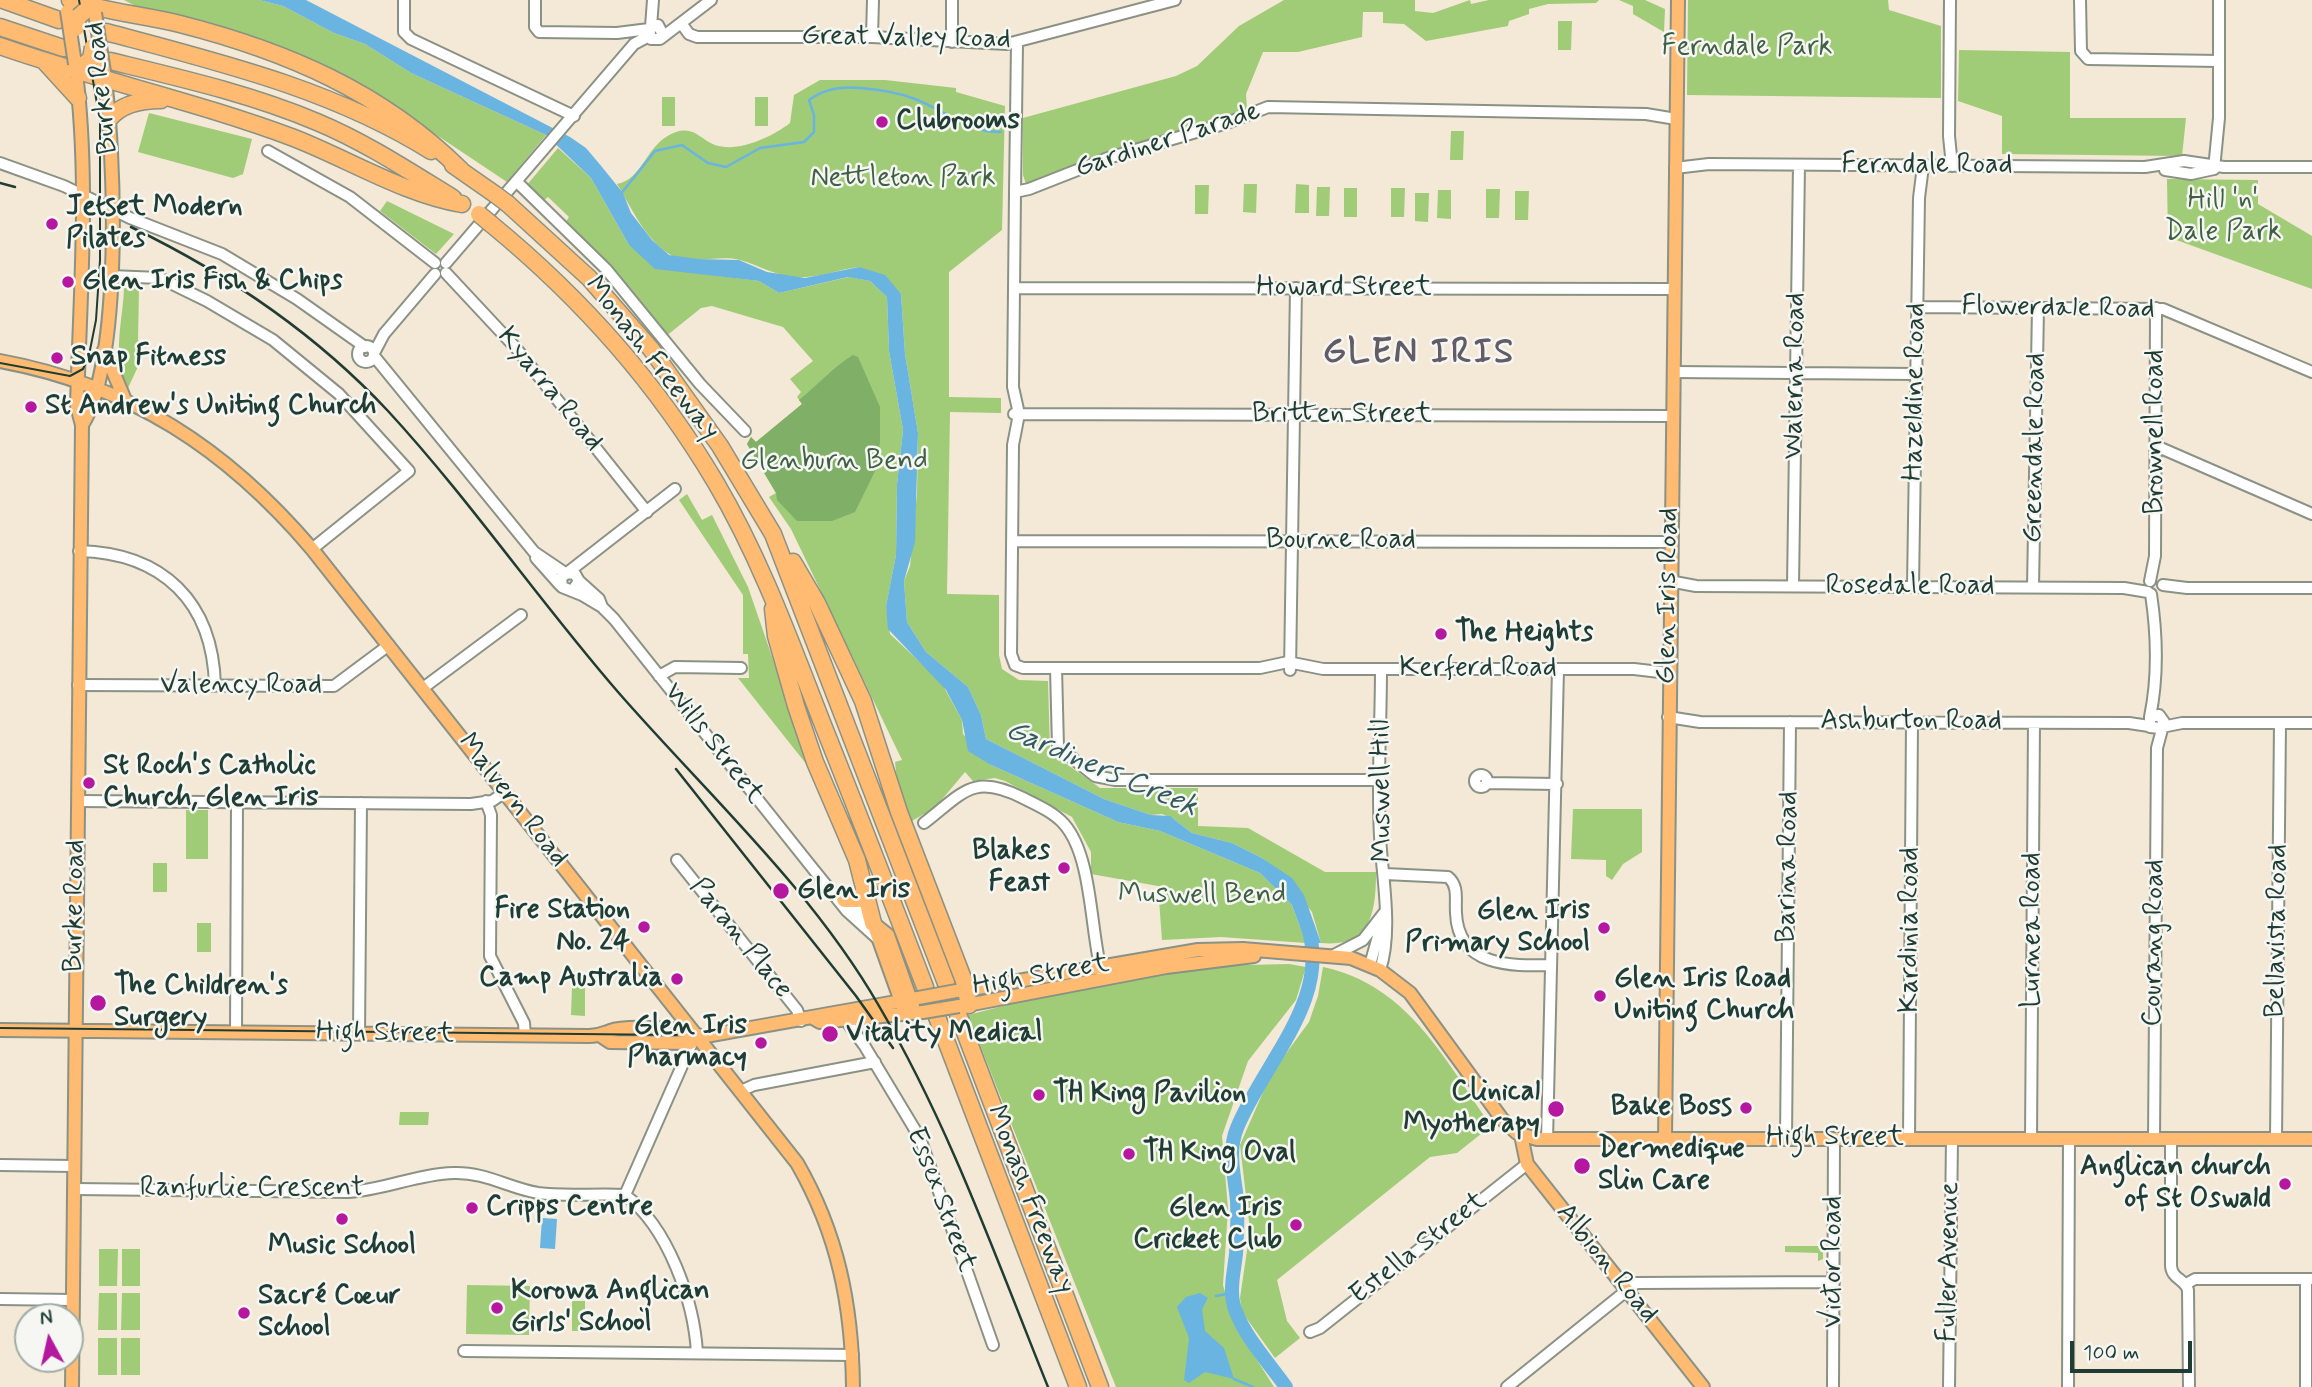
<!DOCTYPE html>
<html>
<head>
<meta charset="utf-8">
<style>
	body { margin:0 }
	#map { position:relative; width:2312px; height:1387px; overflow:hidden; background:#f4e8d6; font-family:Mynerve,sans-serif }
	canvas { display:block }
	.north { position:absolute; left:14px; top:1303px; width:70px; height:70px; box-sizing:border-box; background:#f6f6f2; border:2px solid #a0aca6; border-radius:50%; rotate:352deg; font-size:19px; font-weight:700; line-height:28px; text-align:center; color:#1f3d34 }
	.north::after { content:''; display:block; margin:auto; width:24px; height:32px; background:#b5179e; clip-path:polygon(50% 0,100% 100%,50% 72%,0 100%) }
	.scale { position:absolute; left:2070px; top:1341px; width:122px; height:32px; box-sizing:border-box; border:4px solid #1f3d34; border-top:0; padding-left:9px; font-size:21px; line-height:24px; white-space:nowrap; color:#1f3d34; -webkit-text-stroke:5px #f6f6f2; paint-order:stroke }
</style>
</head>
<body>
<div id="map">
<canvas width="2312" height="1387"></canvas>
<div class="north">N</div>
<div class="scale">100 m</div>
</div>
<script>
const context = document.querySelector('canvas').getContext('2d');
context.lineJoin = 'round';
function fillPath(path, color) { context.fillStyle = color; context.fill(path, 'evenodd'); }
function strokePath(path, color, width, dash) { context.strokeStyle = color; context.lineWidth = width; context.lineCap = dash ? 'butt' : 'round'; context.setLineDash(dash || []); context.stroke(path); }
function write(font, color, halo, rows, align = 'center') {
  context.font = font + ' Mynerve,sans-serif'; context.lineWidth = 5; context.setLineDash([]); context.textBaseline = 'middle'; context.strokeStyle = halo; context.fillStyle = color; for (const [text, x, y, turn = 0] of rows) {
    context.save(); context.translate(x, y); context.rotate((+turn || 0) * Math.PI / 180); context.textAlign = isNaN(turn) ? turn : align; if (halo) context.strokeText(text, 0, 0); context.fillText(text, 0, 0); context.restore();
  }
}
fillPath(new Path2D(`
	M 124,0 L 259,0 L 283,6 L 334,33 L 365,44 L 411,73 L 546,135 L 507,182 L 402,112 L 292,52 L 225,29 L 139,8 Z
	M 1284,0 L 1415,0 L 1415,11 L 1433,13 L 1470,0 L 1471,4 L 1489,0 L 1599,0 L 1596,3 L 1548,4 L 1529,9 L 1529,14 L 1509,21 L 1508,26 L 1426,41 L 1404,24 L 1383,23 L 1383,12 L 1363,12 L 1362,37 L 1298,52 L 1263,52 L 1246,94 L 1247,110 L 1102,155 L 1026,184 L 1023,175 L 1023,118 L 1176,76 L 1197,66 L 1239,26 Z
	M 1619,0 L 1645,0 L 1665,9 L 1664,32 L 1633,14 L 1633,6 Z
	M 1688,0 L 1888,0 L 1889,10 L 1941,26 L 1941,98 L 1687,95 Z
	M 1558,21 L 1572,21 L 1571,50 L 1558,50 Z
	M 1959,50 L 2070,52 L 2070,118 L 2186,118 L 2182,156 L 2002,154 L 2002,116 L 1958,101 Z
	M 820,80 L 885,80 L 956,88 L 956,92 L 1005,106 L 1002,230 L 949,272 L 949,397 L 1001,398 L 1001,413 L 950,412 L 947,594 L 999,595 L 999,655 L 1002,669 L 1019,680 L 1048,681 L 1050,752 L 1100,788 L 1198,788 L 1198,826 L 1248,828 L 1325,872 L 1376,872 C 1376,912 1371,948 1321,943 L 1312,912 L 1276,868 L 1262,858 L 1232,843 L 1192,833 L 1174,819 L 1162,814 L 1151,815 L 1104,799 L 986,739 L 981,715 L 968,687 L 926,652 L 907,622 L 904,581 L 910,566 L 917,494 L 918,433 L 905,354 L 901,294 L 859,267 C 841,269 824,276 806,277 C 782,280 762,266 740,260 C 718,254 685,267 666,252 C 642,234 632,208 617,184 C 644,179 646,142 676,132 C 694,126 700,139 715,145 C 738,153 772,137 790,123 L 794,95 Z
	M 662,97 L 675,97 L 675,126 L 662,126 Z
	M 755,97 L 768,97 L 768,126 L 755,126 Z
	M 149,113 L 252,139 L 243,174 L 233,178 L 138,152 Z
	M 1451,131 L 1464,131 L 1463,160 L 1450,160 Z
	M 558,148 L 591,178 L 629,245 L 719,276 L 759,281 L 779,293 L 849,277 L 870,281 L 887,297 L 889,351 L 903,430 L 897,484 L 896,555 L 886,606 L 890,634 L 941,682 L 962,720 L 963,734 L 991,765 L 1118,822 L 1160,831 L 1260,873 L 1292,905 L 1306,943 L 1221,937 L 1162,940 L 1158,886 L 1091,874 L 1091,852 L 1072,817 L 1005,781 L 995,778 L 973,781 L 965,772 L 928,816 L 924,814 L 910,822 L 897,780 L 895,762 L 902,760 L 791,529 L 769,497 L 776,493 L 747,444 L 751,437 L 756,442 L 802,404 L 797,397 L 801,392 L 790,379 L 813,361 L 783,327 L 712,306 L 701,308 L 665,337 L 565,223 L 569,217 L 548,197 L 542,202 L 526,186 Z
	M 2167,179 L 2258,180 L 2258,204 L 2312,236 L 2312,289 L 2168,237 Z
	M 1244,184 L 1257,184 L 1256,213 L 1243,212 Z
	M 1296,184 L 1309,185 L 1309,213 L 1295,213 Z
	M 1195,185 L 1209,185 L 1208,214 L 1195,214 Z
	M 1317,187 L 1330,187 L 1329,216 L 1316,216 Z
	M 1344,188 L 1357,188 L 1357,217 L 1344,217 Z
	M 1391,188 L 1405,188 L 1404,217 L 1391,217 Z
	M 1486,189 L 1500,189 L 1499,218 L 1486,218 Z
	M 1438,190 L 1451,190 L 1451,219 L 1437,218 Z
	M 1515,191 L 1529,191 L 1528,220 L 1515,220 Z
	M 1415,193 L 1429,193 L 1428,222 L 1415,221 Z
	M 387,201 L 454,234 L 436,254 L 380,211 Z
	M 124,288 L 139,288 L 138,340 L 141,343 L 142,358 L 128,388 C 111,356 123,322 124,288 Z
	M 687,494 L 702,520 L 712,515 L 748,587 L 811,770 L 738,678 L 749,678 L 748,654 L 743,654 L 743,595 L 679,500 Z
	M 1573,809 L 1642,809 L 1642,852 L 1623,864 L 1612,880 L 1606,876 L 1606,860 L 1571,859 Z
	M 186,810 L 208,810 L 208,859 L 186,859 Z
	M 153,863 L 167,863 L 167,892 L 153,892 Z
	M 197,923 L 211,923 L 211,952 L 197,952 Z
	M 1289,964 L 1306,967 L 1296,1000 L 1248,1061 L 1222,1136 L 1228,1209 L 1223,1285 L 1234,1323 L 1274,1387 L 1116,1387 L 968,1015 L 1038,997 L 1204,966 Z
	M 1323,967 C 1408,985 1445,1060 1491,1126 L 1457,1153 L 1430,1157 L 1277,1280 L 1287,1321 L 1300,1338 L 1275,1358 L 1242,1312 L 1240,1298 L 1250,1230 L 1240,1145 L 1271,1074 L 1309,1022 L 1318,996 Z
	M 572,987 L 585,987 L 585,1016 L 571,1015 Z
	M 400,1112 L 429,1112 L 428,1125 L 399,1125 Z
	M 1785,1246 L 1823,1246 L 1823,1259 L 1818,1261 L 1818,1253 L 1785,1252 Z
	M 99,1249 L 118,1249 L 117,1286 L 99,1286 Z
	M 122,1249 L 140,1249 L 140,1286 L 122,1286 Z
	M 467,1285 L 530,1286 L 529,1335 L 466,1334 Z
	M 99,1293 L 117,1293 L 117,1330 L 98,1330 Z
	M 122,1293 L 140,1293 L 140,1330 L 121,1330 Z
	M 572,1301 L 585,1301 L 585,1331 L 572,1331 Z
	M 98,1338 L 117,1338 L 117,1375 L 98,1375 Z
	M 121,1338 L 140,1338 L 140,1375 L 121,1375 Z`), '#a0cb77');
fillPath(new Path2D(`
	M 853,355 L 858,357 L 880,407 L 880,442 L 876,469 L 855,512 L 832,521 L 797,521 L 777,500 L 776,493 L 747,444 L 751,437 L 756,442 L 802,404 L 799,400 C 818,385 833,367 853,355 Z`), '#80af68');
fillPath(new Path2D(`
	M 259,0 L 306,0 L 570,137 L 586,148 L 602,167 L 623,193 L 631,213 L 652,240 L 669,255 L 698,259 L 739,260 L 767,272 L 805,278 L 859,267 L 885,275 L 901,294 L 905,354 L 918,433 L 915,542 L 904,581 L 907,622 L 926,652 L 968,687 L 981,715 L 986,739 L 1104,799 L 1151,815 L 1170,816 L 1192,833 L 1232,843 L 1262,858 L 1292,878 L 1304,895 L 1321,943 L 1306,943 L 1292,905 L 1260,873 L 1160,831 L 1118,822 L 991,765 L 968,751 L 962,720 L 946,690 L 888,629 L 886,606 L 896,555 L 897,484 L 903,430 L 889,351 L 887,297 L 870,281 L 848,277 L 779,293 L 759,281 L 655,269 L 629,245 L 591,178 L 546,135 L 411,73 L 365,44 L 334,33 L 283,6 Z
	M 542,1218 L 557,1219 L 555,1249 L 540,1248 Z
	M 1200,1293 L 1208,1298 L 1202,1309 L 1205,1331 L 1224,1348 L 1234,1379 L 1205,1372 L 1189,1383 L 1184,1380 L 1189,1338 L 1177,1307 L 1186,1297 Z`), '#6ab4e2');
strokePath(new Path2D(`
	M 620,195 L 655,151 L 682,145 L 708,163 L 726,167 L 760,148 L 804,142 L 814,132 L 814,115 L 809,100 C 825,88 842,86 861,88 C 880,90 897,92 915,99 C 946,111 967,132 1001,132
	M 1216,1296 L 1232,1293
	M 1234,1379 L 1253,1387`), '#6ab4e2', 2.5);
strokePath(new Path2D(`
	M 1286,1387 C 1269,1363 1246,1338 1236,1312 C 1228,1293 1234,1273 1236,1254 C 1237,1236 1238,1219 1237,1201 C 1235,1177 1227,1152 1237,1128 C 1263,1063 1333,998 1307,925`), '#6ab4e2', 14);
const minor = new Path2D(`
	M 404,0 L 404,32 L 411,39 L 574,116
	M 535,0 L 535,27 L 539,32 L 617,33 L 649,29
	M 1950,0 L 1949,136 L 1952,166
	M 2080,0 L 2081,51 L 2088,59 L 2219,61
	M 681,23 L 689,34 L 697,37 L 872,37 L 1007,44 L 1175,0
	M 651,27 L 653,0
	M 663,35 L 658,25 L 649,29 L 651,39 L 660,39 L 711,0
	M 872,37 L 873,0
	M 952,42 L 952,0
	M 268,151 L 350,197 L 435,263
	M 0,163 L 64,186 L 130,218 L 222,254 L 297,299 L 365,347
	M 1675,168 L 1709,164 L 2145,167 L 2184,161 L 2224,167 L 2312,167
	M 2214,169 L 2219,118 L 2219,0
	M 2165,170 L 2191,174 L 2214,169
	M 517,182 L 606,269 L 700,384 L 745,431
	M 1015,192 L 1017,43
	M 446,263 L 634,44 L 649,36
	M 446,273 L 516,348 L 647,512
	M 110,276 L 160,278 L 207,301 L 273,340 L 339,394 L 409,471 L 312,549
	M 1014,288 L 1674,289
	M 1918,307 L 2163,309 L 2312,372
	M358 354a8 8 0 1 1 16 0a8 8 0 1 1-16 0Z
	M 374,353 L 384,334 L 435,274
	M 374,356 L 534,552 L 565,573
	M 1673,372 L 1916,374
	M 1014,414 L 1672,416
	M 2156,446 L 2312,514
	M 1012,541 L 1670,542
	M 79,551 C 163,553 213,602 215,686
	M 536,558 L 560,585
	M 567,573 L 675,489
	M 579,581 L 599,599 L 602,607
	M 1669,581 L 1696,586 L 2124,588 L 2148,592
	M 2150,581 L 2155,556 L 2156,308
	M 2163,585 L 2187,588 L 2312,588
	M 1793,586 L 1799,165
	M 1913,586 L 1919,198 L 1923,166
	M 2033,587 L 2038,308
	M 572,591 L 579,581 L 575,574 L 567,573 L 561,578 L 562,587 L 582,595 L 602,607 L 614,619 L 810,865 L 847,911 L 878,939
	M 1056,668 L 1058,747 L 1095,776 L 1116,780 L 1380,780
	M 1290,670 L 1296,288
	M 1668,673 L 1634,669 L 1323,669 L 1288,662 L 1260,668 L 1023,668 L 1015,665 L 1011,654 L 1013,445 L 1019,414 L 1013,387 L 1015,192 L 1029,189 L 1108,158 L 1227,123 L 1268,107 L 1646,114 L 1676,119
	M 659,676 L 675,667 L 741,668
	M 78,685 L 334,686 L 389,645
	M 423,688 L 521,615
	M 1668,717 L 1700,722 L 2129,723 L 2149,726
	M 2150,717 C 2158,678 2157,634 2151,594
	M 2162,727 L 2182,723 L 2312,723
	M1475 781a6 6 0 1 1 12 0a6 6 0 1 1-12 0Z
	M 1487,783 L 1557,784
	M 78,801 L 471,804 L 492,801 L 505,792
	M 486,801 L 491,815 L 490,956 L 524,1023 L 525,1036
	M 924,823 C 964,792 973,773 1023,798 C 1037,805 1053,812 1064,824 C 1093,857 1090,932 1102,974
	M 677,860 L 797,1010 L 801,1021
	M 1385,874 L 1448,877 C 1459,886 1455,899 1456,913 C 1458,967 1511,966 1550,965
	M 844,898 L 873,923
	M 1334,955 L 1363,940 L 1384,913
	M 1370,965 L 1380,929
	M 1380,970 C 1393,931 1382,876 1380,836 C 1377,781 1381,724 1381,669
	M 845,1019 L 864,1045 L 920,1138 L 993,1345
	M 236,1032 L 237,802
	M 359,1034 L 361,803
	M 743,1090 L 754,1085 L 875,1062
	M 1786,1138 L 1790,722
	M 1909,1138 L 1912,722
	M 2031,1138 L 2034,723
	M 2154,1139 L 2157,748 L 2164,722 L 2159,715 L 2150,717 L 2150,727 L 2160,728
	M 2171,1139 L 2171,1266 C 2172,1279 2185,1279 2188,1290 L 2189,1387
	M 2276,1139 L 2280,723
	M 1547,1140 L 1558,669
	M 0,1165 L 74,1166
	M 74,1189 L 348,1192 C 384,1190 417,1174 454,1173 C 485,1172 509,1188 538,1193 C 567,1197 596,1193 625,1195 C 668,1227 694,1301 697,1353
	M 625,1195 L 692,1043
	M 2186,1284 L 2195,1279 L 2312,1279
	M 0,1299 L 73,1300
	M 1310,1332 L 1320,1328 L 1527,1164
	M 464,1351 L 853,1355
	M 1507,1387 L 1636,1283 L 1834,1282
	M 1833,1387 L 1834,1138
	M 1949,1387 L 1952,1138
	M 2068,1387 L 2069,1138
	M 2306,1387 L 2306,1279`);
const major = new Path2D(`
	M 104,350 L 125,400
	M 0,361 C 130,385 227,449 312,549 L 797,1163 C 838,1234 852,1305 853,1387
	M 82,425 C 123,360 115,150 104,73
	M 873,923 L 888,935 L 913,1006
	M 873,923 L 903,1007
	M 960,991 L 1198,950 L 1243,949 L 1351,958 L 1380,970 L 1410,993 L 1502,1119 L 1517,1133 L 1537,1139 L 2312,1139
	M 962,1006 L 1166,967 L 1254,956
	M 813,1018 L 820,1022 L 923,1012
	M 0,1030 L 589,1036 C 599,1036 602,1034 610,1031 C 626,1025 686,1028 700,1036
	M 601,1036 L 610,1042 L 690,1043 L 700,1037 L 918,998
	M 1521,1135 L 1527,1164 L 1703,1387
	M 1665,1138 L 1678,0
	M 72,1387 L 82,425 L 77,406 C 80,293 90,178 75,65`);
const highway = new Path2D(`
	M 3,0 L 59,20
	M 70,0 C 106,12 143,15 180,24 C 286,51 382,92 461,170
	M 0,27 L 63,48
	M 106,32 C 218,62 332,89 431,151
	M 0,46 C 97,80 198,102 294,138 C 350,160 404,194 462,204
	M 110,61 C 180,78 251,94 317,122 C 365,142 409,171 453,198
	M 46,63 L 78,98
	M 109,119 C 121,104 142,100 161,100
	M 453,165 L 496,195
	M 508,204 L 589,278 L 651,349 L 720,446 L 773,534 L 946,983
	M 491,224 C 580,297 657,383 716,483 C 762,561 792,646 825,730 C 859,815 892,901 925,987
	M 793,562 L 817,603 L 863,701 L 899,812 L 964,981 L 969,1005
	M 773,609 L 776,636 L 796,706 L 815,762 L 857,860 L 873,923
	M 845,899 L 858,899 L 866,891
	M 958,1014 L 1100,1387
	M 937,1017 L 1078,1387`);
strokePath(minor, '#8a9285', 14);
strokePath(major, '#8a9285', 16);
strokePath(highway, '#8a9285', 19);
strokePath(minor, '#fff', 10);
strokePath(major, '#febb71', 12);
strokePath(highway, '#febb71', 16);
strokePath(new Path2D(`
	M 0,363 L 70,376 L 83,369 L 89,355 L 96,320 L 100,260 L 100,121 L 79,0
	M 0,1028 L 677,1035`), '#1f3d34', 2);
strokePath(new Path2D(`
	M 0,183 L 15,187
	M 131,227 C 226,273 315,333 388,411 C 470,500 539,601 618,692 C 707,794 811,888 879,1006 C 950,1127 996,1258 1048,1387
	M 676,769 L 856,996 L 893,1048`), '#1f3d34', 2.5);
const majorBridge = new Path2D(`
	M 67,11 L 75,64
	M 95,13 L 104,72
	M 918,998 L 956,991
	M 923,1012 L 959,1006`);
const highwayBridge = new Path2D(`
	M 76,28 L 78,17 L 85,11
	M 82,66 L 91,59 L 93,47
	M 496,195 L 508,204
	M 479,214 L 491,224`);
strokePath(majorBridge, '#8a9285', 16, []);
strokePath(highwayBridge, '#8a9285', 19, []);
strokePath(majorBridge, '#febb71', 12);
strokePath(highwayBridge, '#febb71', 16);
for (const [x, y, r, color] of [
	[882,122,7,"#b5179e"],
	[52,224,7,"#b5179e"],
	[68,282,7,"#b5179e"],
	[57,358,7,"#b5179e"],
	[31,407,7,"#b5179e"],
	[1441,634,7,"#b5179e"],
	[89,783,7,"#b5179e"],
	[1064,868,7,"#b5179e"],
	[781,891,9,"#b5179e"],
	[644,927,7,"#b5179e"],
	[1604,928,7,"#b5179e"],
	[677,979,7,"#b5179e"],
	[1600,996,7,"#b5179e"],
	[98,1003,9,"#b5179e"],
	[830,1034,9,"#b5179e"],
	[761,1043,7,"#b5179e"],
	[1039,1095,7,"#b5179e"],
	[1746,1108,7,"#b5179e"],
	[1556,1109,9,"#b5179e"],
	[1129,1154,7,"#b5179e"],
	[1582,1166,9,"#b5179e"],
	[2285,1184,7,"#b5179e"],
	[472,1208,7,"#b5179e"],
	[342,1219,7,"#b5179e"],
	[1296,1225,7,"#b5179e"],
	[497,1308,7,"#b5179e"],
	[244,1313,7,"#b5179e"]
]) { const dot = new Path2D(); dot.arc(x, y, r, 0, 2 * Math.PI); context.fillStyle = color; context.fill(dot); strokePath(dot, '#f6f6f2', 2.5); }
write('28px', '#1f3d34', '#f6f6f2', [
	["Great Valley Road",906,39,1],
	["Burke Road",103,88,-96],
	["Gardiner Parade",1168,141,-18],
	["Ferndale Road",1927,166],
	["Howard Street",1344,288],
	["Flowerdale Road",2058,309,1],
	["Monash Freeway",651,359,52],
	["Walerna Road",1796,376,-89],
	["Kyarra Road",549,390,51],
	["Hazeldine Road",1916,392,-89],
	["Britten Street",1342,415],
	["Brownell Road",2156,432,-90],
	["Greendale Road",2036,448,-89],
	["Bourne Road",1341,541],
	["Rosedale Road",1910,587],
	["Glen Iris Road",1669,596,-89],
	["Kerferd Road",1478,669],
	["Valency Road",241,686],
	["Ashburton Road",1911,722],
	["Wills Street",713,744,52],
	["Muswell Hill",1383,791,-91],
	["Malvern Road",512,801,52],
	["Barina Road",1789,867,-89],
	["Burke Road",76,906,-89],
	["Kardinia Road",1911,930,-90],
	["Lurnea Road",2033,930,-90],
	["Bellavista Road",2278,931,-89],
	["Paran Place",740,939,51],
	["Courang Road",2155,943,-89],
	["High Street",1041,976,-10],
	["High Street",385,1034,1],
	["High Street",1835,1138],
	["Ranfurlie Crescent",252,1189],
	["Essex Street",940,1200,69],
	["Monash Freeway",1029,1200,69],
	["Estella Street",1419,1249,-38],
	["Victor Road",1834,1262,-90],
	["Fuller Avenue",1950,1262,-89],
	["Albion Road",1606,1264,51]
]);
write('28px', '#3f6045', '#f6f6f2', [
	["Ferndale Park",1747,48],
	["Nettleton Park",903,179],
	["Hill 'n'",2223,201],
	["Dale Park",2223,233],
	["Glenburn Bend",834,462],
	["Muswell Bend",1202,896]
]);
write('bold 28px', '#1f3d34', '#f6f6f2', [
	["Clubrooms",896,122],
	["Jetset Modern",66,208],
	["Pilates",66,240],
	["Glen Iris Fish & Chips",82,282],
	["Snap Fitness",71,358],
	["St Andrew's Uniting Church",45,407],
	["The Heights",1455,634],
	["St Roch's Catholic",103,767],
	["Church, Glen Iris",103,799],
	["Blakes",1050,852,"right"],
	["Feast",1050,884,"right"],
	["Glen Iris",797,891],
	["Fire Station",630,911,"right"],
	["No. 24",630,943,"right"],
	["Glen Iris",1590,912,"right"],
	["Primary School",1590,944,"right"],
	["Camp Australia",663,979,"right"],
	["Glen Iris Road",1614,980],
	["Uniting Church",1614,1012],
	["The Children's",114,987],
	["Surgery",114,1019],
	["Glen Iris",747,1027,"right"],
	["Pharmacy",747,1059,"right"],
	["Vitality Medical",846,1034],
	["Clinical",1540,1093,"right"],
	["Myotherapy",1540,1125,"right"],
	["TH King Pavilion",1053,1095],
	["Bake Boss",1732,1108,"right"],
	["Dermedique",1598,1150],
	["Slin Care",1598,1182],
	["TH King Oval",1143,1154],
	["Anglican church",2271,1168,"right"],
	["of St Oswald",2271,1200,"right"],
	["Cripps Centre",486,1208],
	["Glen Iris",1282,1209,"right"],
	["Cricket Club",1282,1241,"right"],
	["Music School",342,1247,"center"],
	["Korowa Anglican",511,1292],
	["Girls' School",511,1324],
	["Sacré Cœur",258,1297],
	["School",258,1329]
], 'left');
write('italic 30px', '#325b60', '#f6f6f2', [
	["Gardiners Creek",1101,770,23]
]);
context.letterSpacing = '2px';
write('bold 35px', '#625c67', '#f6f6f2', [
	["GLEN IRIS",1419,355]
]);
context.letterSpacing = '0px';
</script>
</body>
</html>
